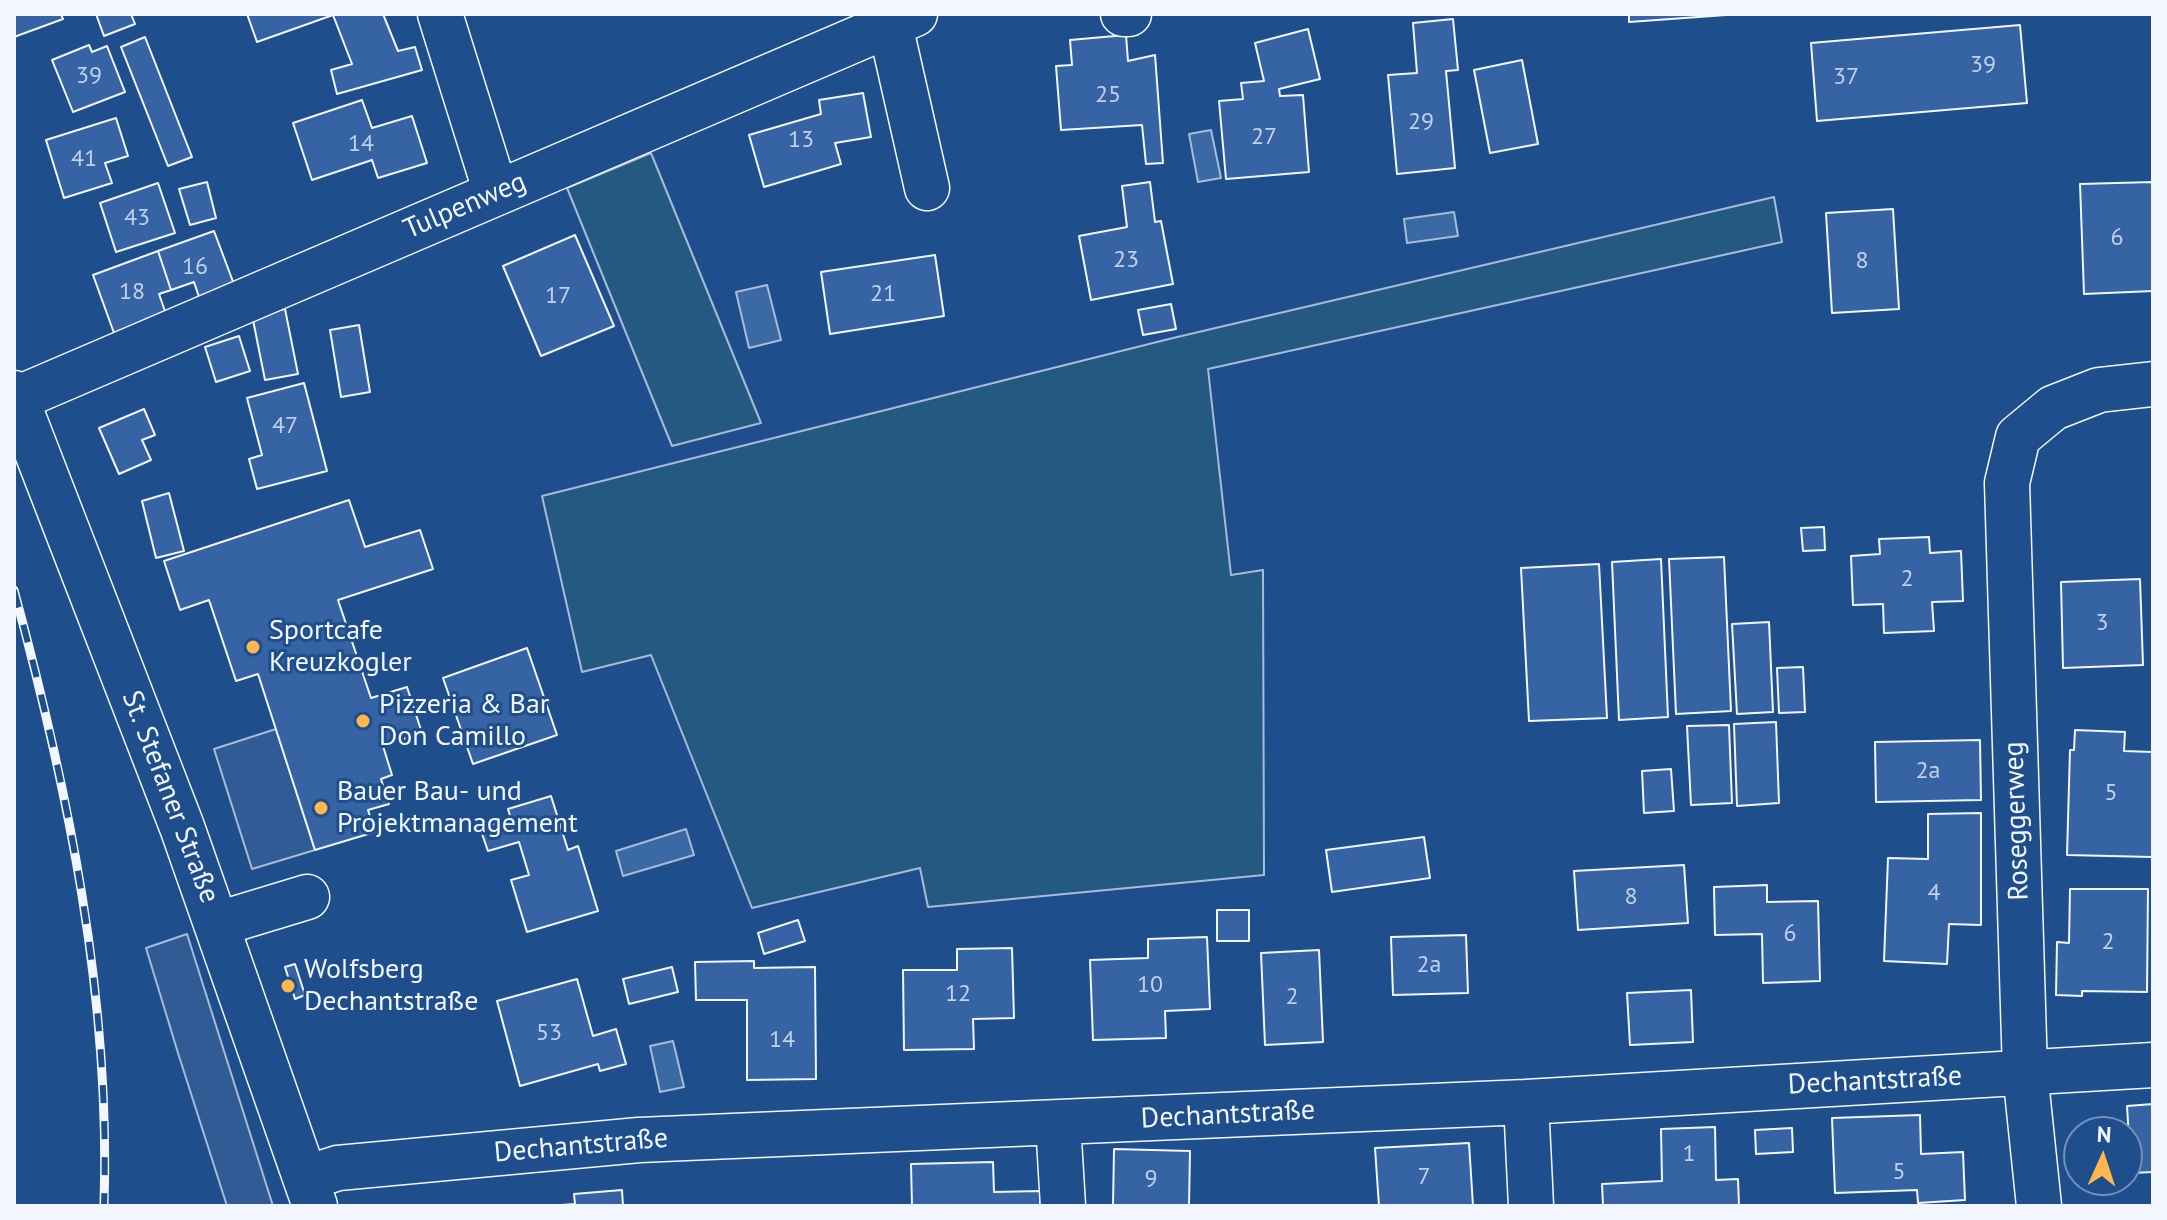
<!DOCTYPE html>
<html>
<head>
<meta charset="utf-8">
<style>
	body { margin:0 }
	#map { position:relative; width:2167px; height:1220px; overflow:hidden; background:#1f4e8c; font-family:"PT Sans",sans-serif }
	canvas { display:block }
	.frame { position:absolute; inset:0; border:16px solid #f2f6ff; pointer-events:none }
	.north { position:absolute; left:2063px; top:1116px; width:80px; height:80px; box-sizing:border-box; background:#1f4e8c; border:2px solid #7391ba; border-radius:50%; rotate:3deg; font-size:22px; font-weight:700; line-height:32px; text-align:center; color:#f2f6ff }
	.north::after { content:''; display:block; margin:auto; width:28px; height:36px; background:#ffb74d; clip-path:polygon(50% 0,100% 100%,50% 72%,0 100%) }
</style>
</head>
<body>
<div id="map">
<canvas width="2167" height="1220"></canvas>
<div class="frame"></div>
<div class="north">N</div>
</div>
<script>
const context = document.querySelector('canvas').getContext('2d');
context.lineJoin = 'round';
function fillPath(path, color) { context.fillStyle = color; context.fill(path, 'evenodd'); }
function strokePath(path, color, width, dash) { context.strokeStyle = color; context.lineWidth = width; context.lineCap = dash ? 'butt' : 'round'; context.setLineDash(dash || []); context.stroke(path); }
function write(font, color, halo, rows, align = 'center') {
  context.font = font + ' "PT Sans",sans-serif'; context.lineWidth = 6; context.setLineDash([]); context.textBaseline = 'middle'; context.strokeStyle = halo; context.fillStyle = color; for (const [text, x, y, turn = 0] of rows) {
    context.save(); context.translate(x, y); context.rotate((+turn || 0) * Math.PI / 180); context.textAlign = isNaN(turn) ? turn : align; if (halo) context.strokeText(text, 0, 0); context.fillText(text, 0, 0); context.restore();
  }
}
const green = new Path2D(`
	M 651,153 L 761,423 L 672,446 L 567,188 Z
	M 1774,197 L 1782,242 L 1208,369 L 1231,575 L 1263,570 L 1264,875 L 928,907 L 920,868 L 752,908 L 651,655 L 582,672 L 542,496 L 1173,338 Z`);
fillPath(green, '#245a82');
strokePath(green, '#a8bbd7', 2);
const parking = new Path2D(`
	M 276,729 L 315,850 L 252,869 L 214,749 Z
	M 187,934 L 273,1206 L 227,1206 L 178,1053 L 146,948 Z`);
fillPath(parking, '#305b95');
strokePath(parking, '#a8bbd7', 2);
const water = new Path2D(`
	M 1211,130 L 1221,178 L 1198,182 L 1189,134 Z
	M 1454,212 L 1458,236 L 1407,243 L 1404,219 Z
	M 767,285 L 781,340 L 749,348 L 736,292 Z
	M 686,829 L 694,855 L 623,876 L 616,851 Z
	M 673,1041 L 684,1087 L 660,1092 L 650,1046 Z`);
fillPath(water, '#3b69a3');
strokePath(water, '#a8bbd7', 2);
const building = new Path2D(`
	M 14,14 L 61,14 L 63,19 L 14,37 Z
	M 96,14 L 131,14 L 135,24 L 104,36 Z
	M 247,14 L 383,14 L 398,51 L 415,47 L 422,70 L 337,94 L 331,70 L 352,64 L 333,15 L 257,42 Z
	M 1629,14 L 1740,14 L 1629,22 Z
	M 1453,19 L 1458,70 L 1446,71 L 1455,168 L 1397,174 L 1388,75 L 1417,73 L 1413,23 Z
	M 2020,25 L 2027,103 L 1817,121 L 1811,43 Z
	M 1308,29 L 1320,79 L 1279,89 L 1280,96 L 1303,95 L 1309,172 L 1226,179 L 1219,101 L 1243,99 L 1241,83 L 1264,81 L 1255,43 Z
	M 1126,35 L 1128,61 L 1155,55 L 1163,163 L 1146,164 L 1142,125 L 1061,130 L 1056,66 L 1072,65 L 1070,40 Z
	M 145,37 L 192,157 L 168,166 L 121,47 Z
	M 89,45 L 92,52 L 107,46 L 125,92 L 73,112 L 52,60 Z
	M 1522,60 L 1538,144 L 1490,153 L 1474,70 Z
	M 863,93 L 871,137 L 835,143 L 841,164 L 764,187 L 749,135 L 821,114 L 819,100 Z
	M 362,100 L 372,128 L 412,116 L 427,163 L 378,178 L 372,160 L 312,180 L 293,123 Z
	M 116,118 L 128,156 L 105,163 L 112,183 L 64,198 L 46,140 Z
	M 207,182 L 216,218 L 190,225 L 179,189 Z
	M 1150,182 L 1155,222 L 1161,221 L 1173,284 L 1091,300 L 1079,236 L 1127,227 L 1122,186 Z
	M 2153,182 L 2153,291 L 2084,294 L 2080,184 Z
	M 158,183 L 175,233 L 116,252 L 100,203 Z
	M 1893,209 L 1899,309 L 1832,313 L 1826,213 Z
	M 214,231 L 235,287 L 200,300 L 194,282 L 171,290 L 158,251 Z
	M 575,235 L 614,326 L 541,356 L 503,266 Z
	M 158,251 L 171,290 L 159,294 L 166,314 L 114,333 L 93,275 Z
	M 935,255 L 944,316 L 830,334 L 821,272 Z
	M 1171,304 L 1176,329 L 1143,335 L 1138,310 Z
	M 285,309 L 298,374 L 265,380 L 252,315 Z
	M 359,325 L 370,392 L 341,397 L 330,330 Z
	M 239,336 L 250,371 L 216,382 L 205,347 Z
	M 304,383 L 327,471 L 257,489 L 249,459 L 262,455 L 247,398 Z
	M 144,409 L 155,435 L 142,440 L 151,460 L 119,474 L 99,428 Z
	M 169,493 L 184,551 L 156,558 L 142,501 Z
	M 349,500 L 365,547 L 420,530 L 433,569 L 338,600 L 371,698 L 407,687 L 422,733 L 383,746 L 392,775 L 381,779 L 389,804 L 368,810 L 375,832 L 315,850 L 258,674 L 236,681 L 209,600 L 180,610 L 164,561 Z
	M 1824,527 L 1825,550 L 1803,551 L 1801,528 Z
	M 1929,537 L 1930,553 L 1961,551 L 1963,601 L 1932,602 L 1934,631 L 1884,633 L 1883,604 L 1853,605 L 1851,556 L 1880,554 L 1879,539 Z
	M 1724,557 L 1731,711 L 1676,714 L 1669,559 Z
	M 1661,559 L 1668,717 L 1619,720 L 1612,562 Z
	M 1599,564 L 1607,718 L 1529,721 L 1521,568 Z
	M 2140,579 L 2143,665 L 2063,668 L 2061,582 Z
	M 1769,622 L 1773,712 L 1737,714 L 1732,624 Z
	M 527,648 L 557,735 L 473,764 L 443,678 Z
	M 1803,667 L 1805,712 L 1779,713 L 1777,668 Z
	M 1776,722 L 1779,803 L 1737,806 L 1734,724 Z
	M 1729,725 L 1732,803 L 1691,805 L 1687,726 Z
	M 2075,730 L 2125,732 L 2124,751 L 2153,752 L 2152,857 L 2067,855 L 2070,750 L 2074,750 Z
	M 1980,740 L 1981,800 L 1876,802 L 1875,742 Z
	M 1671,769 L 1674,811 L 1644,813 L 1642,771 Z
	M 551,796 L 568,850 L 578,846 L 598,911 L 527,932 L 511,880 L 529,875 L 519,842 L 488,851 L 480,828 L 511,819 L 508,809 Z
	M 1981,813 L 1981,925 L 1949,924 L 1947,964 L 1884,961 L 1888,858 L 1928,859 L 1928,814 Z
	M 1424,837 L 1430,878 L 1332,892 L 1326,850 Z
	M 1684,865 L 1688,923 L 1578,930 L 1574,871 Z
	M 1767,885 L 1767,902 L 1818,901 L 1820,981 L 1763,983 L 1762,934 L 1715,935 L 1714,887 Z
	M 2070,889 L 2148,889 L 2147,992 L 2082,991 L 2082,996 L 2056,995 L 2057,942 L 2069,943 Z
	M 1217,910 L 1249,910 L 1249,941 L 1217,941 Z
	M 798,920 L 805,941 L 764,954 L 758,933 Z
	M 1466,935 L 1468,993 L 1393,995 L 1391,937 Z
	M 1207,937 L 1210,1009 L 1165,1011 L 1166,1038 L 1093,1040 L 1090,960 L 1148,958 L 1148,939 Z
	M 1012,948 L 1014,1018 L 973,1019 L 974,1049 L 904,1050 L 903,970 L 957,970 L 957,949 Z
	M 1319,950 L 1323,1042 L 1265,1045 L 1261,953 Z
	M 754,961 L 754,968 L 815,967 L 816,1079 L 747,1080 L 747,1000 L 696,1000 L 695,962 Z
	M 295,964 L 305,995 L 295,999 L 285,967 Z
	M 672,967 L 678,992 L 629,1004 L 623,979 Z
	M 577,979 L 593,1036 L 616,1029 L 626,1064 L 600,1071 L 598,1064 L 520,1086 L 497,1001 Z
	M 1691,990 L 1693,1042 L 1630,1045 L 1627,993 Z
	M 2153,1104 L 2153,1172 L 2131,1173 L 2127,1106 Z
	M 1920,1115 L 1921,1154 L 1963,1152 L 1965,1200 L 1918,1203 L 1917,1190 L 1835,1193 L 1832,1118 Z
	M 1715,1127 L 1716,1180 L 1738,1179 L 1739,1206 L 1603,1206 L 1602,1184 L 1662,1181 L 1661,1129 Z
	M 1792,1128 L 1793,1152 L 1756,1154 L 1755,1130 Z
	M 1469,1143 L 1473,1206 L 1379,1206 L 1375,1148 Z
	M 1114,1149 L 1190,1151 L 1189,1206 L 1113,1206 Z
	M 993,1162 L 994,1192 L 1040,1191 L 1040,1206 L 912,1206 L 911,1164 Z
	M 622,1190 L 623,1206 L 547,1206 L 575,1204 L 574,1194 Z`);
fillPath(building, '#3563a3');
strokePath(building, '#f2f6ff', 2);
const minor = new Path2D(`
	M 440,14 L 496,193
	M 1123,14 L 1129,14
	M 890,25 L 927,188
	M 16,399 L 915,14
	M 218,924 L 307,897
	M 1526,1102 L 1531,1206
	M 1058,1123 L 1063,1206
	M 306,1178 L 338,1168 L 639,1140 L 1526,1102 L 2153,1065
	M 2039,1206 L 2025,1072 L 2007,483 L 2018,437 L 2053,408 L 2099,390 L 2153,384`);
const major = new Path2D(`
	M 14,393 L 182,827 L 315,1206`);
strokePath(minor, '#f2f6ff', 47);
strokePath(major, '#f2f6ff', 47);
strokePath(minor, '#1f4e8c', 44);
strokePath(major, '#1f4e8c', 44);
const rail = new Path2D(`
	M 14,590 C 68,790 111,997 104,1206`);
strokePath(rail, '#f2f6ff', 9);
strokePath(rail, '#1f4e8c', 6, [18]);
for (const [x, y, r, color] of [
	[253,647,8,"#ffb74d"],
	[363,721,8,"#ffb74d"],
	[321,808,8,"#ffb74d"],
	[288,986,8,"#ffb74d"]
]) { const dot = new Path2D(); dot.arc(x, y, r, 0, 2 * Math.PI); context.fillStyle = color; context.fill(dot); strokePath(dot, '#1f4e8c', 3); }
write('24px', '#c3d1e8', null, [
	["39",1983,65],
	["39",89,76],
	["37",1846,77],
	["25",1108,95],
	["29",1421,122],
	["27",1264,137],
	["13",801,140],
	["14",361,144],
	["41",84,159],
	["43",137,218],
	["6",2117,238],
	["23",1126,260],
	["8",1862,261],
	["16",195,267],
	["18",132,292],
	["21",883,294],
	["17",558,296],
	["47",285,426],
	["2",1907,579],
	["3",2102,623],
	["2a",1928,771],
	["5",2111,793],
	["4",1934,893],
	["8",1631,897],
	["6",1790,934],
	["2",2108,942],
	["2a",1429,965],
	["10",1150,985],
	["12",958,994],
	["2",1292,997],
	["53",549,1033],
	["14",782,1040],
	["1",1689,1154],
	["5",1899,1172],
	["7",1424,1177],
	["9",1151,1179]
]);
write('28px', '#f2f6ff', '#1f4e8c', [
	["Tulpenweg",465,206,-23],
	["St. Stefaner Straße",170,797,69],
	["Roseggerweg",2017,821,-92],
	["Dechantstraße",1875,1081,-3],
	["Dechantstraße",1228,1115,-3],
	["Dechantstraße",581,1146,-5]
]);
write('28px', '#f2f6ff', '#1f4e8c', [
	["Sportcafe",269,631],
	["Kreuzkogler",269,663],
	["Pizzeria & Bar",379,705],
	["Don Camillo",379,737],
	["Bauer Bau- und",337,792],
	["Projektmanagement",337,824],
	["Wolfsberg",304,970],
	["Dechantstraße",304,1002]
], 'left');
</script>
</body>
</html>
